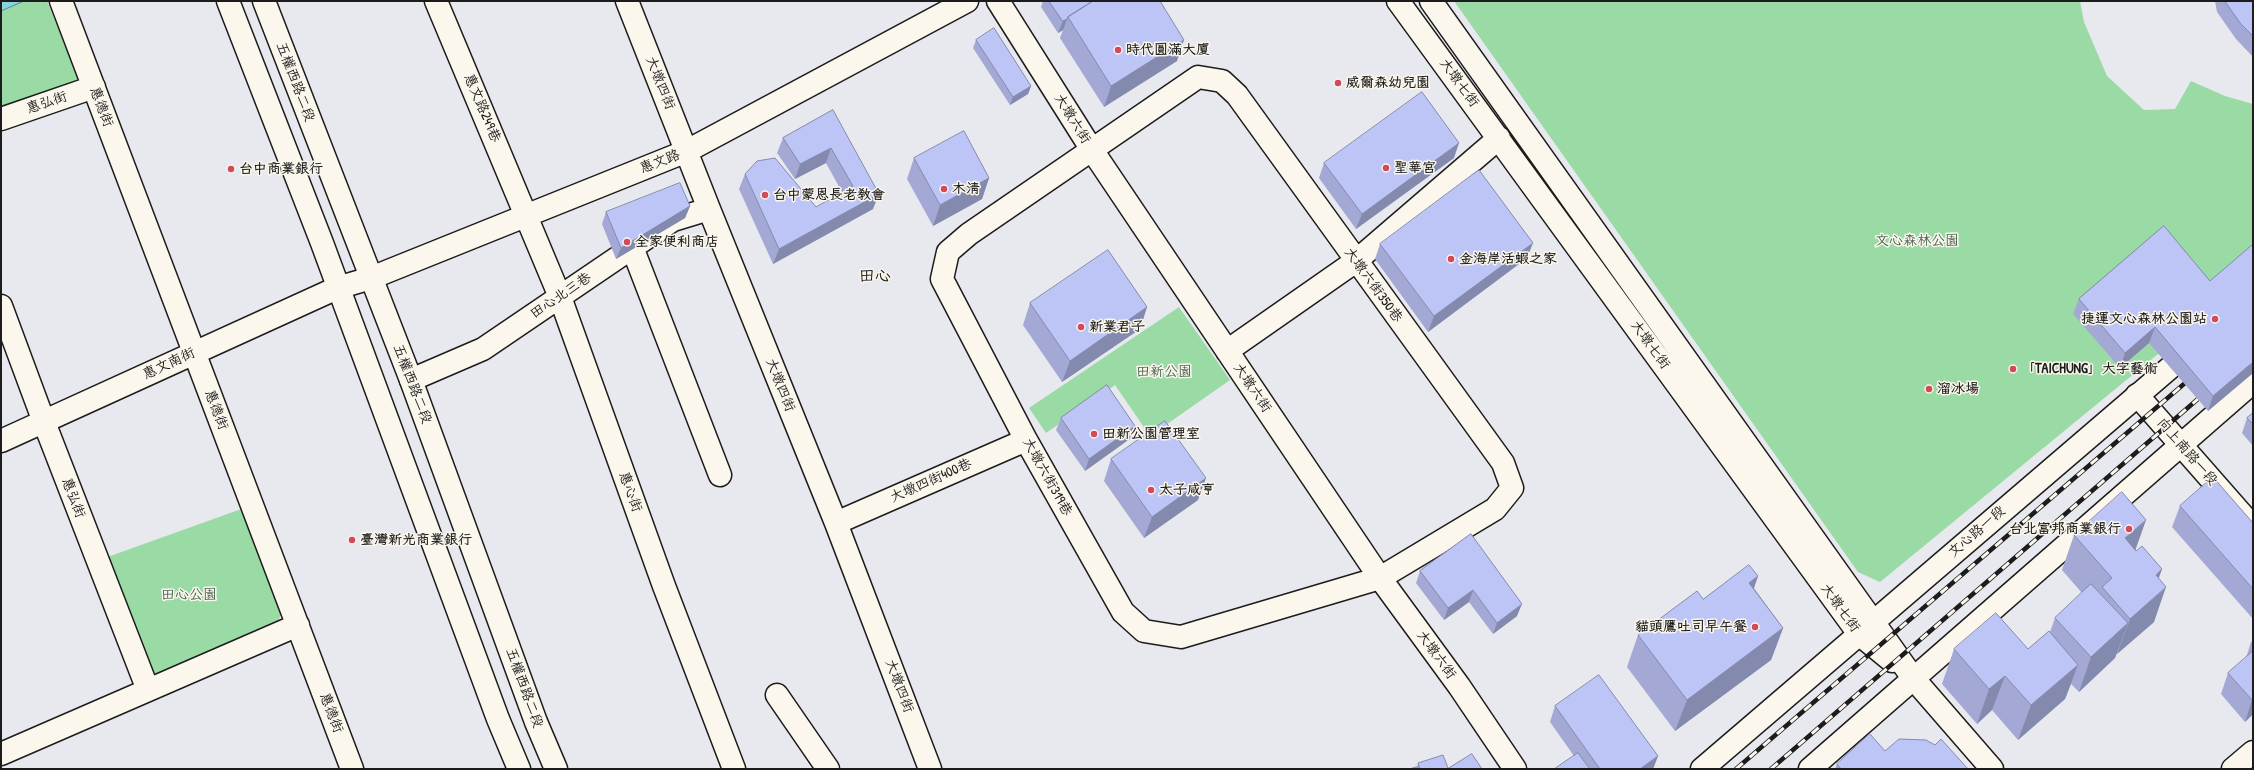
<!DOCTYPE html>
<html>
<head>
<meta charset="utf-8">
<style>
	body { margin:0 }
	#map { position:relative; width:2254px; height:770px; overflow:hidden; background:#e8e8ef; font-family:"Patrick Hand",sans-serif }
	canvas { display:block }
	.frame { position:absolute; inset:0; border:2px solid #1c1c1c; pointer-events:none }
</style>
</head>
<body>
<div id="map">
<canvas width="2254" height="770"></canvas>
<div class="frame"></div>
</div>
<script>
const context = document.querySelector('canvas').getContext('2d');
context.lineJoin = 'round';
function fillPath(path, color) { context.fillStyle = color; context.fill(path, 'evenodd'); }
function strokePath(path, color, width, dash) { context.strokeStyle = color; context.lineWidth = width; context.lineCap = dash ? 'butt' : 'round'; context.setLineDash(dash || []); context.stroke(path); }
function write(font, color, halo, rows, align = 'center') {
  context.font = font + ' "Patrick Hand","LXGW WenKai TC",sans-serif'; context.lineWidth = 3; context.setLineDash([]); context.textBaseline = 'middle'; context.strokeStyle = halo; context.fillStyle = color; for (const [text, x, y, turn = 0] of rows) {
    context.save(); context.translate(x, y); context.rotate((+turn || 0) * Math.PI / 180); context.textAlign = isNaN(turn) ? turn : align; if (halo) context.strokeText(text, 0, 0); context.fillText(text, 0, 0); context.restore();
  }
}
fillPath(new Path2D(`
	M 21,1 L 47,1 L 80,82 L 1,108 L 1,9 Z
	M 1454,1 L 2080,1 L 2084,22 L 2107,76 L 2144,110 L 2175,109 L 2191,81 L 2225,96 L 2253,104 L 2253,247 L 2202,318 L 1880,582 L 1858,572 Z
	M 1179,307 L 1230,380 L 1150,436 L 1115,385 L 1046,433 L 1029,408 Z
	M 244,508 L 282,610 L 277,626 L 150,680 L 102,559 Z`), '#9adba5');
const water = new Path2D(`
	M 1,1 L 24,1 L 1,11 Z`);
fillPath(water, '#84d5de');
strokePath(water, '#5a8b90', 1);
const minor = new Path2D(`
	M 61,1 L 352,769
	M 436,1 L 560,297 L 664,586 L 734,769
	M 627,1 L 709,209 L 836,523 L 930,769
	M 998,1 L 1092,150 L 1380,578 L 1459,686 L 1515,769
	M 1398,1 L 1859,634 L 1892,661
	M 1431,1 L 1913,678 L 1992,769
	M 1198,77 L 1222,81 L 1237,95 L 1503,463 L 1512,488 L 1495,509 L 1380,578 L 1181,637 L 1144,631 L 1123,612 L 1026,440 L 942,279 L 948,252 L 969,234 Z
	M 1,119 L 94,87
	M 632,247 L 720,475
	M 1,306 L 44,422 L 148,690
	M 1227,351 L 1356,261 L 1499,138
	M 411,380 L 483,349 L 673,220 L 709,209
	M 2137,395 L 2253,527
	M 1,441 L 337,288 L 371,278 L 687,151 L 967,1
	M 836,523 L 1026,440
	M 777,695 L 828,769
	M 1,754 L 298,625
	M 2233,769 L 2253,752`);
const major = new Path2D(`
	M 228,1 L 322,243 L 498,719 L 519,769
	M 264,1 L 411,380 L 536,722 L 556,769
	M 1702,769 L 2193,348
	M 1810,769 L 2253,382`);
strokePath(minor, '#1c1c1c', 25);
strokePath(major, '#1c1c1c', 25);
strokePath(minor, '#fbf7ec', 22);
strokePath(major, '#fbf7ec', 22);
const rail = new Path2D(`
	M 1736,769 L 2192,377
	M 1771,769 L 2206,392`);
strokePath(rail, '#1c1c1c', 4.5);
strokePath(rail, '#fbf7ec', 3, [9]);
fillPath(new Path2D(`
	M 1043,1 L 1160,1 L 1177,61 L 1104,107 L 1060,38 L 1063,30 L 1058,33 L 1041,7 Z
	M 2215,1 L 2253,1 L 2253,57 L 2236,39 L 2217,12 Z
	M 976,40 L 1031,86 L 1028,94 L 1010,105 L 973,48 Z
	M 833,110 L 873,209 L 773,264 L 739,189 L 745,174 L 816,207 L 842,192 L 826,163 L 795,179 L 777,153 L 783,138 Z
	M 914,158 L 989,178 L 982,199 L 933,226 L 907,179 Z
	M 1454,158 L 1356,229 L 1319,178 L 1324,163 Z
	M 690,206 L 685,218 L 616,259 L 602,224 L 606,212 Z
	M 2164,226 L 2253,373 L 2208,411 L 2149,343 L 2120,368 L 2073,314 L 2079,299 Z
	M 1380,244 L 1527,258 L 1428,332 L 1375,259 Z
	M 1030,303 L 1147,307 L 1140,329 L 1062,382 L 1023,325 Z
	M 2253,413 L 2253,446 L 2242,433 L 2247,418 Z
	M 1061,418 L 1131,438 L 1085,471 L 1056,430 Z
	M 1111,459 L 1198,500 L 1144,538 L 1104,481 Z
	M 2180,506 L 2253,523 L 2253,619 L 2172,527 Z
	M 1471,534 L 1517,616 L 1493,634 L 1469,602 L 1444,620 L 1416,583 L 1420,571 Z
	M 2074,535 L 2135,550 L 2159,579 L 2154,622 L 2117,654 L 2117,653 L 2115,658 L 2079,692 L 2071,684 L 2065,699 L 2018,740 L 1992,710 L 1977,724 L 1942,684 L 1954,649 L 2028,649 L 2050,632 L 2055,618 L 2082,593 L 2062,570 Z
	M 1758,576 L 1754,588 L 1783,628 L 1771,660 L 1675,731 L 1627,667 L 1638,635 L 1703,599 Z
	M 2253,641 L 2253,714 L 2245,722 L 2221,694 L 2228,673 L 2246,658 L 2251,642 Z
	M 1555,706 L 1658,756 L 1653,769 L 1556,769 L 1574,756 L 1550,722 Z
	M 1885,751 L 1968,769 L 1835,769 L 1837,764 Z
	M 1418,763 L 1448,768 L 1482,769 L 1410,769 L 1417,767 Z`), '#a3a9d4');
fillPath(new Path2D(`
	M 1067,19 L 1063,30 L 1058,33 L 1063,21 Z
	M 1184,40 L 1177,61 L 1104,107 L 1111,86 Z
	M 1031,86 L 1028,94 L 1010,105 L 1013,97 Z
	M 1459,143 L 1454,158 L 1356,229 L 1362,214 Z
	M 831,148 L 826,163 L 795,179 L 800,164 Z
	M 989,178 L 982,199 L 933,226 L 940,205 Z
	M 879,194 L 873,209 L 773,264 L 779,249 Z
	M 690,206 L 685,218 L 616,259 L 621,248 Z
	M 1533,243 L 1527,258 L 1428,332 L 1434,316 Z
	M 1147,307 L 1140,329 L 1062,382 L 1070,361 Z
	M 2155,327 L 2149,343 L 2120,368 L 2125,353 Z
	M 2253,362 L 2253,373 L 2208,411 L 2213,396 Z
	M 1135,426 L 1131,438 L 1085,471 L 1089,459 Z
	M 1206,478 L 1198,500 L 1144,538 L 1152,517 Z
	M 2146,520 L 2134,554 L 2125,538 Z
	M 2162,569 L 2151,601 L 2166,587 L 2154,622 L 2117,654 L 2130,619 L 2156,575 Z
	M 1758,576 L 1747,608 L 1749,583 Z
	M 1473,590 L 1469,602 L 1444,620 L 1448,608 Z
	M 1522,604 L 1517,616 L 1493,634 L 1497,623 Z
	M 2128,623 L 2115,658 L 2079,692 L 2091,657 Z
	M 1783,628 L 1771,660 L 1675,731 L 1687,700 Z
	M 2078,665 L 2065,699 L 2018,740 L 2031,705 Z
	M 2005,676 L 1992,710 L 1977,724 L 1989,689 Z
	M 2252,700 L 2253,700 L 2253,714 L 2245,722 Z
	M 1658,756 L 1653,769 L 1640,769 Z`), '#848aad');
const building = new Path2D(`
	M 1049,1 L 1093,1 L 1068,17 L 1067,19 L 1063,21 Z
	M 1093,1 L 1160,1 L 1184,40 L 1111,86 L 1068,17 Z
	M 2225,1 L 2253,1 L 2253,36 L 2241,24 Z
	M 994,28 L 1031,86 L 1013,97 L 976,40 Z
	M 1422,92 L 1459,143 L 1362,214 L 1324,163 Z
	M 833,110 L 879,194 L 779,249 L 745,174 L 757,161 L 775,158 L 816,207 L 853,186 L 831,148 L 800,164 L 783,138 Z
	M 964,131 L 989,178 L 940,205 L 914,158 Z
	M 1479,170 L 1533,243 L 1434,316 L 1380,244 Z
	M 680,183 L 690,206 L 621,248 L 606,212 Z
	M 2164,226 L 2210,281 L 2253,244 L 2253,362 L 2213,396 L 2155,327 L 2125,353 L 2079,299 Z
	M 1108,250 L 1147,307 L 1070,361 L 1030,303 Z
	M 1107,385 L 1135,426 L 1089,459 L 1061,418 Z
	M 2253,413 L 2253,424 L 2247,418 Z
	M 1165,421 L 1206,478 L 1152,517 L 1111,459 Z
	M 2213,477 L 2253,523 L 2253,589 L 2180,506 Z
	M 2122,492 L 2146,520 L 2125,538 L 2136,551 L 2142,546 L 2162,569 L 2156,575 L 2166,587 L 2130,619 L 2102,587 L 2112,578 L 2074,535 Z
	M 1471,534 L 1522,604 L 1497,623 L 1473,590 L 1448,608 L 1420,571 Z
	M 1749,565 L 1758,576 L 1749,583 L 1783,628 L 1687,700 L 1638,635 L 1697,591 L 1703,599 Z
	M 2091,584 L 2128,623 L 2091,657 L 2055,618 Z
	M 1996,613 L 2028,649 L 2049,631 L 2078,665 L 2031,705 L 2005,676 L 1989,689 L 1954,649 Z
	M 2253,651 L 2253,700 L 2252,700 L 2228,673 Z
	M 1599,675 L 1658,756 L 1640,769 L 1600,769 L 1555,706 Z
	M 1870,734 L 1885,751 L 1899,739 L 1926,740 L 1935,745 L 1941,739 L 1968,769 L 1841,769 L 1837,764 Z
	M 1578,753 L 1590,769 L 1557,769 L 1556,768 Z
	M 1472,754 L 1482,769 L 1420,769 L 1418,763 L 1443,755 L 1448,768 Z
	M 1417,767 L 1418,769 L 1410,769 Z`);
fillPath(building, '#bdc5f7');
strokePath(building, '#848aad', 1);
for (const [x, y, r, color] of [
	[1118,50,4,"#d1495b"],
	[1338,83,4,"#d1495b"],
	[1386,168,4,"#d1495b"],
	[231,169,4,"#d1495b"],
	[944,189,4,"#d1495b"],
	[765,195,4,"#d1495b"],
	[627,242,4,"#d1495b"],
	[1451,259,4,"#d1495b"],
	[2215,319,4,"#d1495b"],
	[1081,327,4,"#d1495b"],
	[2013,369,4,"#d1495b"],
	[1929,389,4,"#d1495b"],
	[1094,434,4,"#d1495b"],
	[1151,490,4,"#d1495b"],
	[2129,529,4,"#d1495b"],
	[352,540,4,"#d1495b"],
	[1755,627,4,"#d1495b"]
]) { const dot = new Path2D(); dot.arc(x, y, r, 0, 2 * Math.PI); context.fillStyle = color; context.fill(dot); strokePath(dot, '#fbf7ec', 1.5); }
write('bold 14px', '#1c1c1c', '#fbf7ec', [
	["時代圓滿大廈",1126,50],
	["威爾森幼兒園",1346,83],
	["聖華宮",1394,168],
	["台中商業銀行",239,169],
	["木清",952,189],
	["台中蒙恩長老教會",773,195],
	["全家便利商店",635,242],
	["金海岸活蝦之家",1459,259],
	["捷運文心森林公園站",2207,319,"right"],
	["新業君子",1089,327],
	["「TAICHUNG」大字藝術",2021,369],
	["溜冰場",1937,389],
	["田新公園管理室",1102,434],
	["太子咸亨",1159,490],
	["台北富邦商業銀行",2121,529,"right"],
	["臺灣新光商業銀行",360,540],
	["貓頭鷹吐司早午餐",1747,627,"right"]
], 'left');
write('14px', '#1c1c1c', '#fbf7ec', [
	["五權西路二段",295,82,69],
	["大墩四街",660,83,68],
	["大墩七街",1459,83,54],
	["惠弘街",47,103,-19],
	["惠德街",101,107,69],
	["惠文路249巷",482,108,67],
	["大墩六街",1072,119,58],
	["惠文路",660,162,-21],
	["大墩六街350巷",1373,285,54],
	["田心北三巷",561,296,-34],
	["大墩七街",1650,345,54],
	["惠文南街",169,364,-25],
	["五權西路二段",412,384,69],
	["大墩四街",780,385,68],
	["大墩六街",1252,388,56],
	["惠德街",216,410,69],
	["向上南路一段",2187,452,49],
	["大墩六街319巷",1047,477,61],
	["大墩四街400巷",931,481,-24],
	["惠心街",630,492,70],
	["惠弘街",73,498,69],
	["文心路一段",1977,532,-41],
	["大墩七街",1840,608,54],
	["大墩六街",1436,655,54],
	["大墩四街",899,686,69],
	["五權西路二段",524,688,70],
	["惠德街",331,713,69]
]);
write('14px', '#485f4c', '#fbf7ec', [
	["文心森林公園",1917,241],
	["田新公園",1164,372],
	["田心公園",189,595]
]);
write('16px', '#1c1c1c', '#fbf7ec', [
	["田心",875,277]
]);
</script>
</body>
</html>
